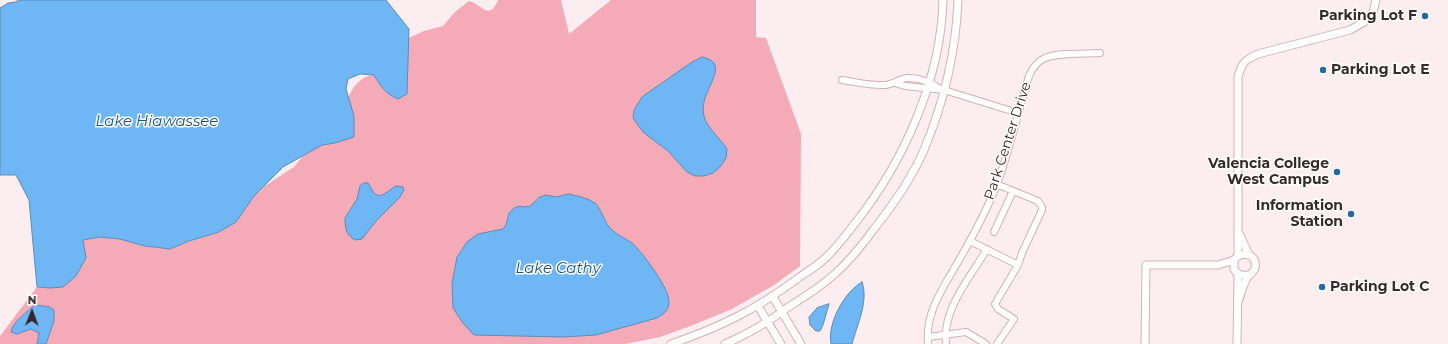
<!DOCTYPE html>
<html>
<head>
<meta charset="utf-8">
<style>
	body { margin:0 }
	#map { position:relative; width:1448px; height:344px; overflow:hidden; background:#fceef0; font-family:Montserrat,sans-serif }
	canvas { display:block }
	.north { position:absolute; left:12px; top:292px; width:40px; height:40px; -webkit-text-stroke:3px #fff; paint-order:stroke; rotate:1deg; font-size:11px; font-weight:700; line-height:16px; text-align:center; color:#35292b }
	.north::after { content:''; display:block; margin:auto; width:14px; height:18px; background:#35292b; clip-path:polygon(50% 0,100% 100%,50% 72%,0 100%) }
</style>
</head>
<body>
<div id="map">
<canvas width="1448" height="344"></canvas>
<div class="north">N</div>
</div>
<script>
const context = document.querySelector('canvas').getContext('2d');
context.lineJoin = 'round';
function fillPath(path, color) { context.fillStyle = color; context.fill(path, 'evenodd'); }
function strokePath(path, color, width, dash) { context.strokeStyle = color; context.lineWidth = width; context.lineCap = dash ? 'butt' : 'round'; context.setLineDash(dash || []); context.stroke(path); }
function write(font, color, halo, rows, align = 'center') {
  context.font = font + ' Montserrat,sans-serif'; context.lineWidth = 3; context.setLineDash([]); context.textBaseline = 'middle'; context.strokeStyle = halo; context.fillStyle = color; for (const [text, x, y, turn = 0] of rows) {
    context.save(); context.translate(x, y); context.rotate((+turn || 0) * Math.PI / 180); context.textAlign = isNaN(turn) ? turn : align; if (halo) context.strokeText(text, 0, 0); context.fillText(text, 0, 0); context.restore();
  }
}
fillPath(new Path2D(`
	M 498,0 L 561,0 L 569,34 L 611,0 L 756,0 L 756,37 L 766,38 L 801,134 L 800,266 L 774,285 L 732,309 L 693,325 L 660,337 L 625,344 L 0,344 L 0,336 L 37,287 L 50,288 L 83,240 L 100,237 L 120,239 L 145,246 L 169,249 L 189,241 L 219,232 L 236,222 L 254,196 L 265,186 L 294,167 L 348,100 C 351,88 361,76 373,75 L 378,79 L 400,42 L 424,31 L 443,26 L 455,12 L 469,1 C 482,4 489,22 498,0 Z`), '#f5aab8');
const water = new Path2D(`
	M 18,0 L 386,0 L 409,29 L 407,94 L 398,99 C 386,94 380,86 374,75 L 360,74 L 348,79 L 346,89 L 354,116 L 354,137 L 335,143 L 322,145 L 283,167 L 254,196 L 236,222 L 219,232 L 189,241 L 170,249 L 145,246 L 120,239 L 100,237 L 83,240 L 86,258 L 76,276 L 63,287 L 50,288 L 37,287 L 29,200 L 16,175 L 0,175 L 0,8 L 8,3 L 16,2 Z
	M 702,57 C 725,61 713,78 708,91 C 704,99 702,108 704,116 C 706,127 721,139 727,149 L 726,158 L 720,167 L 713,173 L 704,176 L 695,176 L 687,172 L 668,151 L 643,132 L 633,118 L 634,110 L 642,97 L 689,64 Z
	M 364,183 L 368,183 C 371,186 372,192 375,194 C 382,199 390,189 396,186 L 403,187 L 404,190 L 400,197 L 376,221 L 362,239 L 355,240 C 346,235 345,228 345,218 L 357,199 L 360,186 Z
	M 569,194 C 577,196 588,198 595,203 C 601,208 604,222 611,229 C 617,235 625,238 632,243 C 642,252 670,289 669,302 C 669,310 664,314 657,318 L 596,335 L 564,337 L 474,335 L 463,323 L 453,308 L 452,283 L 457,257 L 467,242 L 478,234 L 503,229 L 506,225 L 509,213 L 514,208 L 519,206 L 524,207 L 530,206 L 540,197 L 546,195 L 556,197 Z
	M 862,282 C 869,301 857,325 852,344 L 831,344 C 827,324 844,292 862,282 Z
	M 829,304 L 823,325 L 820,331 L 816,331 L 810,325 L 809,317 L 817,308 Z
	M 35,305 L 50,307 L 54,310 L 54,321 L 46,344 L 37,344 L 39,333 L 31,329 L 17,334 L 11,332 C 13,321 27,312 35,305 Z`);
fillPath(water, '#6eb7f4');
strokePath(water, '#5d8cb8', 1);
const minor = new Path2D(`
	M 842,80 C 856,82 871,86 886,85 C 893,84 900,79 907,78 C 920,77 932,83 942,90
	M 895,83 L 905,86 L 944,90 L 1018,113
	M 996,184 L 1038,201 L 1042,207 L 1042,210 L 1022,253 L 1018,265
	M 994,232 L 1013,191
	M 970,241 L 1018,265 L 995,304 L 998,309 L 1014,319 L 997,344
	M 928,337 L 966,332 L 986,344
	M 928,344 C 925,311 944,287 959,260 C 973,236 987,210 997,184 C 1010,149 1018,112 1029,76 C 1032,69 1036,63 1043,59 C 1055,52 1085,54 1100,53
	M 946,344 C 942,309 970,278 987,249`);
const tertiary = new Path2D(`
	M 1240,235 L 1249,255
	M 1238,256 L 1238,77 C 1242,62 1245,60 1258,54 L 1350,30 L 1364,22 L 1373,12 L 1376,0
	M 773,297 L 801,344
	M 1238,302 C 1241,294 1243,285 1247,278 C 1250,274 1254,272 1255,268 C 1258,254 1242,250 1234,260 L 1234,269 C 1237,275 1243,276 1249,275
	M 758,306 L 781,344
	M 671,344 C 720,327 755,310 797,279 C 805,273 814,268 822,261 C 835,250 845,236 856,222 C 904,161 941,79 943,0
	M 725,344 C 748,334 770,321 790,306 C 806,296 823,285 837,272 C 851,259 863,244 874,229 C 893,205 912,178 924,150 C 944,102 956,51 958,0
	M 1145,344 L 1146,265 L 1218,265 L 1234,260
	M 1237,344 L 1238,274`);
strokePath(minor, '#d3b1b7', 8);
strokePath(tertiary, '#d3b1b7', 9);
strokePath(minor, '#fff', 6);
strokePath(tertiary, '#fff', 7);
for (const [x, y, r, color] of [
	[1425,16,4,"#256a9f"],
	[1323,70,4,"#256a9f"],
	[1337,172,4,"#256a9f"],
	[1351,214,4,"#256a9f"],
	[1322,287,4,"#256a9f"]
]) { const dot = new Path2D(); dot.arc(x, y, r, 0, 2 * Math.PI); context.fillStyle = color; context.fill(dot); strokePath(dot, '#fff', 1.5); }
write('bold 14px', '#35292b', '#fff', [
	["Parking Lot F",1417,16],
	["Parking Lot E",1331,70,"left"],
	["Valencia College",1329,164],
	["West Campus",1329,180],
	["Information",1343,206],
	["Station",1343,222],
	["Parking Lot C",1330,287,"left"]
], 'right');
write('14px', '#35292b', '#fff', [
	["Park Center Drive",1008,141,-72]
]);
write('italic 15px', '#21557e', '#fff', [
	["Lake Hiawassee",157,122],
	["Lake Cathy",558,269]
]);
</script>
</body>
</html>
